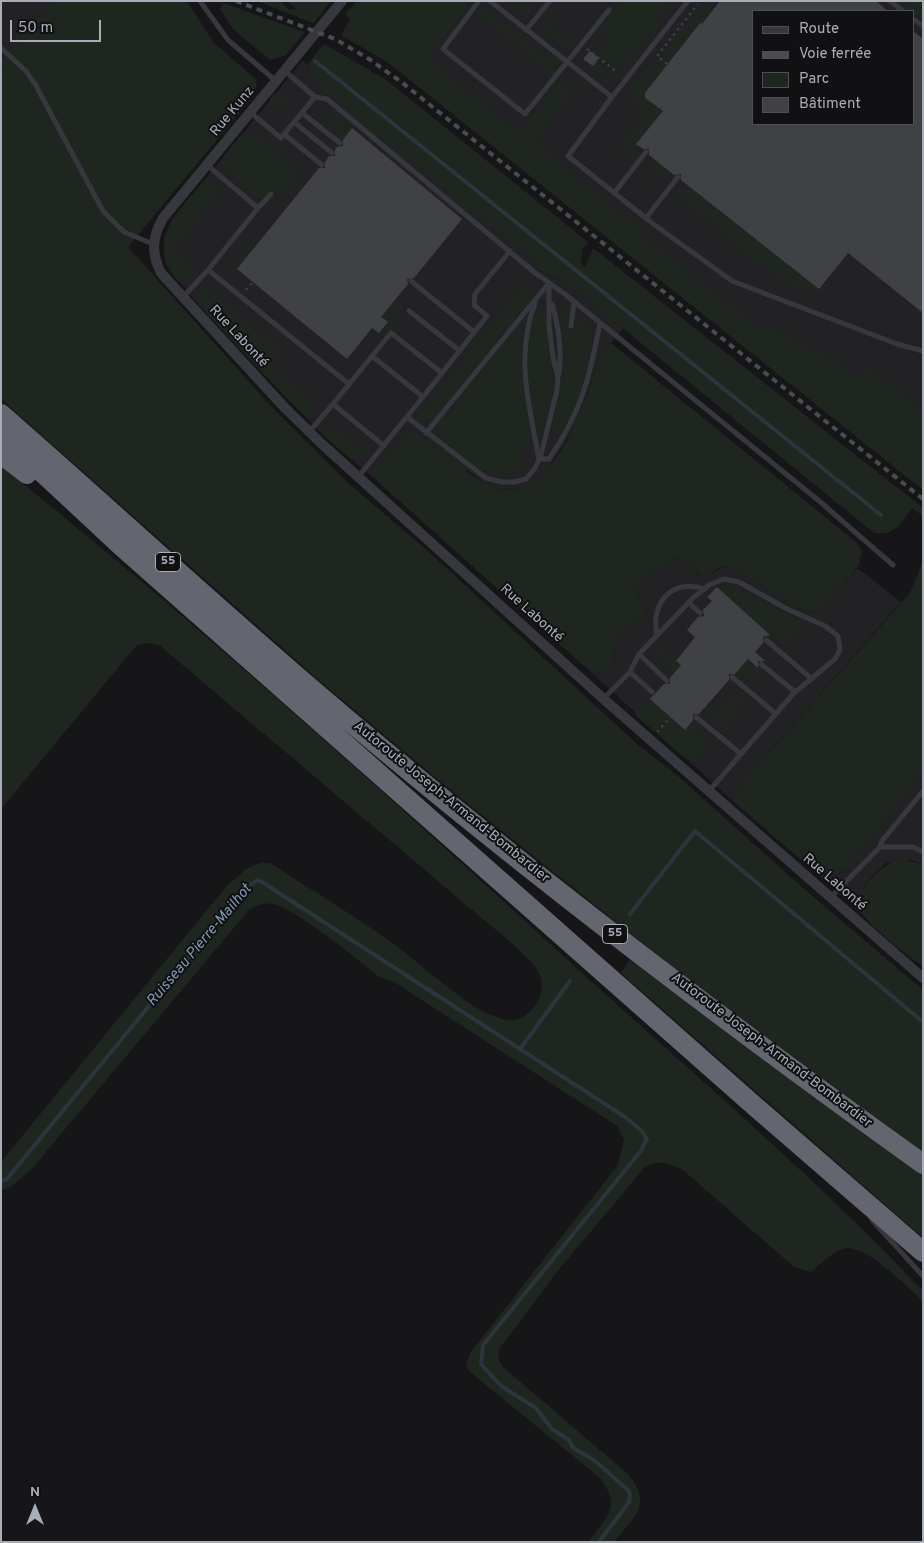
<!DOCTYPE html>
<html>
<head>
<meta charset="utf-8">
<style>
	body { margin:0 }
	#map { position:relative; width:924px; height:1543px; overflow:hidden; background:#161618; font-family:Overpass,sans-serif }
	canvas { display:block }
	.frame { position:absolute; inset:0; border:2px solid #a8adb8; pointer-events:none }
	.legend { position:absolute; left:752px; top:10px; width:162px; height:115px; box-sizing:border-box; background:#111113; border:1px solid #4d4f55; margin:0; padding:6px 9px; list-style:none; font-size:15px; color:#a8adb8 }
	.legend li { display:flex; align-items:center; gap:10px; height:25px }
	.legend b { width:25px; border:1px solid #4d4f55 }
	.north { position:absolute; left:10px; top:1483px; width:50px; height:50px; -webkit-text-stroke:4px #111113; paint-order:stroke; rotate:0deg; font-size:14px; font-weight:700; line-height:20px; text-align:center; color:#a8adb8 }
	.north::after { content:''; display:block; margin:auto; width:18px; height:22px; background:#a8adb8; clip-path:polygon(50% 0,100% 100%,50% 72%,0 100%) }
	.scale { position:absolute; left:10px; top:20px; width:91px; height:22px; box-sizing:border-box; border:2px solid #a8adb8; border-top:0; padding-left:6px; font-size:15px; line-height:18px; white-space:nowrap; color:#a8adb8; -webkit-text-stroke:4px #111113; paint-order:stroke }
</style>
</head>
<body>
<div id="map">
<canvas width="924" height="1543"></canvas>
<div class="frame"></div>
<ul class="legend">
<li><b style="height:6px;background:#37383d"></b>Route</li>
<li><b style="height:6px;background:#4a4c52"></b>Voie ferrée</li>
<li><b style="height:14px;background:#1e261f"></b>Parc</li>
<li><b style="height:14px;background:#404145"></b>Bâtiment</li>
</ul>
<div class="north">N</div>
<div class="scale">50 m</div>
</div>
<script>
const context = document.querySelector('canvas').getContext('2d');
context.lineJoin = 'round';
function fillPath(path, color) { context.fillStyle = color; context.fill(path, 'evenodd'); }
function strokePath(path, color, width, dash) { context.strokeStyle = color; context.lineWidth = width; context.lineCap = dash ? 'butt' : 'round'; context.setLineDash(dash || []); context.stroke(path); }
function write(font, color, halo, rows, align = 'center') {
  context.font = font + ' Overpass,sans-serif'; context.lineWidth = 4; context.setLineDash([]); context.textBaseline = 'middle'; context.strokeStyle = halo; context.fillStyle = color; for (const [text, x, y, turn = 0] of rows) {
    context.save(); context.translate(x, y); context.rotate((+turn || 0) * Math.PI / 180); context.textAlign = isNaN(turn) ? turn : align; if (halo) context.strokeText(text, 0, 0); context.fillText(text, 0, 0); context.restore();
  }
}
fillPath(new Path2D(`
	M 1,1 L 52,1 L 2,68 L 1,67 Z
	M 287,1 L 331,1 L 313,23 Z
	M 467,1 L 923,1 L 923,459 L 423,64 L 468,6 ZM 753,11 L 913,11 L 913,124 L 753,124 Z
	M 303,60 L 307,65 L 309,74 L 526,255 L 538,269 L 566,283 L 623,328 L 611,343 L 603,345 L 577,424 L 543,476 L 530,486 L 510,489 L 497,488 L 483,482 L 467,470 L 375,477 L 377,481 L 324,436 L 271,382 L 195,301 L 166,265 L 164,238 L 171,221 Z
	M 678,556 L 703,578 L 726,566 L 738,571 L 798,608 L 811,612 L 818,613 L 857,568 L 901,602 L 739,786 L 733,796 L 735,803 L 593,674 L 607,671 L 613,662 L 618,633 L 648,614 L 633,588 Z
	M 923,774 L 923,864 L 910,860 L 886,863 L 872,876 L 864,887 L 861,904 L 865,917 L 814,871 L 827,876 L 842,873 L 849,867 Z`), '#222225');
fillPath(new Path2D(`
	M 52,1 L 187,1 L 214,43 L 255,78 L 257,85 L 249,101 L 128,247 L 268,403 L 347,482 L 429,552 L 637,744 L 679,777 L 802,887 L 923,990 L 923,1152 L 690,981 L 453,792 L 322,683 L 1,399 L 1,67 Z
	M 257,1 L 280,1 L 290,10 L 296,9 L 305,16 L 317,1 L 331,1 L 313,23 Z
	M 357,1 L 467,1 L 468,6 L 428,59 L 519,132 L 557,85 L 565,92 L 576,79 L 580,83 L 534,142 L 640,228 L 638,232 L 755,325 L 787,333 L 816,354 L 838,356 L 842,368 L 858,378 L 869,368 L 923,409 L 923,490 L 410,80 L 387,62 L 341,35 L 350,20 L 345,14 Z
	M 506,1 L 521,1 L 533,11 L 525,17 Z
	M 622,1 L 674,1 L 639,50 L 618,71 L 598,56 L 610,40 L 599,31 Z
	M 899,1 L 923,1 L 923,20 C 913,14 907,10 899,1 Z
	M 223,3 L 305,32 L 285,56 L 270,60 L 233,29 L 220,9 Z
	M 702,4 L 714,10 L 702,24 L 699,23 L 669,62 L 659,55 Z
	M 486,8 L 555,63 L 550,72 L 477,14 L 481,9 Z
	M 544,20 L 574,43 L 569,49 L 541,29 L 540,25 Z
	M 324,44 L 385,79 L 588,242 L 583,248 L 581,263 L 585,267 L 593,248 L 923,508 L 923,516 L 912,508 C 901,523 895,536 874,533 L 609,317 L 566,283 L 538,269 L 526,255 L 368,126 L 309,74 L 307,65 Z
	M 656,58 L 666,66 L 645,93 L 645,97 L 663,111 L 629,155 L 622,154 L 619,148 L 621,144 L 645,113 L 632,102 L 630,90 Z
	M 598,60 L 614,73 L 604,76 L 589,68 Z
	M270 101a8 8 0 1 1 16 0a8 8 0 1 1-16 0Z
	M 318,116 L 333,118 L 352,128 L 342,141 L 317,119 Z
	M 251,131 L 302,172 L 279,198 L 270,191 L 262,200 L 231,175 L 227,170 L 224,156 L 240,136 Z
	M 657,161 L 666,168 L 655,181 L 650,173 Z
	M 206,178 L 217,182 L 221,190 L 174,249 L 191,264 L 193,270 L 188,280 L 178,281 C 143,241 181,209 206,178 Z
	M 689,186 L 819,289 L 812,292 C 802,288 790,285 780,279 C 742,254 714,218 673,197 L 681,187 L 686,190 Z
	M 253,241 L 257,244 L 237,269 L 236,262 L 240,258 L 237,250 L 230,257 L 234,263 L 233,265 L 225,259 L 236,247 L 244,253 Z
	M 505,264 L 529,278 L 533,285 L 530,293 L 531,299 L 436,412 L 429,419 L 414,421 L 526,281 Z
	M 205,287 L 282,350 L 269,366 L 316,406 L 313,413 L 307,415 L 301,412 L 199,305 L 198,296 Z
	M 401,302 L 403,309 L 380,338 L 371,330 L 379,333 L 388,322 L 381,317 L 391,305 L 395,309 Z
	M 563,308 L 570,311 L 569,328 L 573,332 L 576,319 L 589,327 C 591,349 580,431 554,436 L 553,429 L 565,364 L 561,316 Z
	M 540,310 L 544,311 L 546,318 L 552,381 L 540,439 L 525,366 L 532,317 Z
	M 520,329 L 523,333 L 521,364 L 532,439 L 526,442 L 520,463 L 524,471 C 488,486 465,459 439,438 L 443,421 L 515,331 Z
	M 611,343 L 856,542 L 862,551 L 859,565 L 818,613 L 798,608 L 738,571 L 726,566 L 719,568 L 704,578 L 678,556 L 633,588 L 648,614 L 618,633 L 613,662 L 607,671 L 593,674 L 377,481 L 375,477 L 381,462 L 409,429 C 435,443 456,468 483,482 C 552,520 587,398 600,353 L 603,345 Z
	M 330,423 L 335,426 L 330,428 L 334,435 L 338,437 L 342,432 L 361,449 L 366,443 L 370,446 L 360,458 L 351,459 L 324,436 L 325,429 Z
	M 1,466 C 202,627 393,800 582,973 C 697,1077 816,1178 923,1291 L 923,1301 C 906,1287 865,1242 843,1249 C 830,1253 821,1264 811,1272 L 794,1267 L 683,1170 C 668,1162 660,1160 645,1167 L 556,1273 L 500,1348 L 498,1358 L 503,1367 L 629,1475 C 653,1506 634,1516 614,1542 L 588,1542 C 607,1517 622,1507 600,1478 L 470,1372 L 466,1365 L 470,1353 L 618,1165 L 624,1139 L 617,1126 L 394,982 L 379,977 C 358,959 297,910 273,904 C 263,902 256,906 248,911 L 30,1171 L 12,1186 L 1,1191 L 1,1162 L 225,888 C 239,876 250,860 270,863 C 311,890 354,915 394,944 C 423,965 473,1015 507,1020 C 526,1023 540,1003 542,987 C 544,971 526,957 516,947 L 159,645 L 145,643 L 136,646 L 1,809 Z
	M 923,561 L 923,774 L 849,867 C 837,877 828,877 814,871 L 735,803 L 733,796 L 739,786 L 910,593 Z
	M 724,586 L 747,593 L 804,624 L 784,646 L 769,636 L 716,587 Z
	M 658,649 L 669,653 L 681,665 L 674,673 L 654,653 Z
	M 748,659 L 766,672 L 753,680 L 749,680 L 737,672 Z
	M 735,693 L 744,701 L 744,704 L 722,729 L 703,713 L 711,704 L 714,706 L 709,711 L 715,715 Z
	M 649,698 L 669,716 L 655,732 L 635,715 L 635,712 Z
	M 672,718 L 685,730 L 691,723 L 711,742 L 696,759 L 686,759 L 657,734 Z
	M 899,859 L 923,864 L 923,967 C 906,953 879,935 866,918 C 847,895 879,866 899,859 Z
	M 630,959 L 821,1102 L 923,1175 L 923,1238 L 621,973 Z`), '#1e261f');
strokePath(new Path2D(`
	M 315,61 L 881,515
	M 630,914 L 695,831 L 923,1022
	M 520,1049 L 570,981
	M 1,1181 L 6,1180 L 245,889 L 257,880 L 262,882 L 625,1117 L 642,1131 L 647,1139 L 640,1152 L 483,1345 L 481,1364 L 501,1386 L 536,1408 L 552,1429 L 569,1440 L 573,1448 L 594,1460 L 628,1490 L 630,1495 L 629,1502 L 599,1542`), '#2c353c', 4);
fillPath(new Path2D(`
	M 720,1 L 876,1 L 888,11 L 753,11 L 753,124 L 913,124 L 913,31 L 923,39 L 923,313 L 848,253 L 819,289 L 681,180 L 681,174 L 674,175 L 649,155 L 649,149 L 643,149 L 636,144 L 663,111 L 645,98 L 645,93 L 700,23 L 702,24 Z
	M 590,51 L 599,58 L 593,66 L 583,59 Z
	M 352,128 L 462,219 L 414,278 L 407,279 L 408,284 L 381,317 L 388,322 L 379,333 L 372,328 L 347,359 L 237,269 L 319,168 L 325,168 L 325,162 L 329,156 L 335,156 L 335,150 L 337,147 L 343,146 L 343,140 Z
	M 717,587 L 770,635 L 763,637 L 763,643 L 755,652 L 765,661 L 758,661 L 758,668 L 748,659 L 735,674 L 729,674 L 729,680 L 699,714 L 693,714 L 693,720 L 685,730 L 650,699 L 664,684 L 670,684 L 670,678 L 681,665 L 676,661 L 695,637 L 687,630 L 698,617 L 704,616 L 703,610 L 712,601 L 707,597 Z`), '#404145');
strokePath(new Path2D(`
	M 587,49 L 617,72
	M 667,64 L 657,56 L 698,4
	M 246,290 L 253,282
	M 657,732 L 671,717`), '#3d3f44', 2.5, [2.5, 4]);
strokePath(new Path2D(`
	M 200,1 L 228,40 L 276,81
	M 479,1 L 443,49 L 525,114 L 609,10
	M 490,1 L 612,97 L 688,1
	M 890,1 L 903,11
	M 913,19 L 923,26
	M 526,30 L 550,1
	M 1,48 L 26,71 L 35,84 L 103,211 L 124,232 L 153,244
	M 315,97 L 327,99 L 534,272 L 566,295 L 818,500 L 893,565
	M 612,97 L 568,156 L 652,223 L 732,281 L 897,344 L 923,351
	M 250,112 L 281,138 L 284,134 L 315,97 L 285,71
	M 302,113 L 340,143
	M 294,122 L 332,153
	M 284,134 L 322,165
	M 207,165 L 258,208 L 208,270
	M 614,193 L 646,152
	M 258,208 L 271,194
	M 646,218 L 678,177
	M 411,281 L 474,332
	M 183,297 L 208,270 L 349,384
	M 535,303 C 515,356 529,405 539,459
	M 552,304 C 559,327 562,349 559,374
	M 409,311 L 460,351
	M 571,326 L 574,302
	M 372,356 L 391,333 L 442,373 L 423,397
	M 442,373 L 487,316 L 474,305 L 475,294 L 510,251
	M 333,404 L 372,356 L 423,397 L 358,477
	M 407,417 L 486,478 L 502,482 L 515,482 L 526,479 L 535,468 L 541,455 L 557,390 L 558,377 L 553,358 L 549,324 L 549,283
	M 309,432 L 333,404 L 384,446
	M 426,433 L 549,283
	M 539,459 L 549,459 C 582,410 589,380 600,323
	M 689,603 L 700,613
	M 657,635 C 650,603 672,578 705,589
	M 766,640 L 812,679
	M 639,654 L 667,681
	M 761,664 L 795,692
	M 630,672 L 639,654 L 694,597 L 709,585 L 724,579 L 739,582 L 785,608 L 825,626 L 838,636 L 840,650 L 835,659 L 793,694 L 709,791
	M 732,677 L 776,714
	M 604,698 L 630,672 L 652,692
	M 696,717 L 741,754
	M 880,847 L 882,841 L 923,791
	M 830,898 L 880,847 L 913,847 L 923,852
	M 872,1220 L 923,1276`), '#37383d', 5);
strokePath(new Path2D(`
	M 342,1 L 163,218 C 152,237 151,253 161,273 L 285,408 L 323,445 L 607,702 L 923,978`), '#37383d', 10);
strokePath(new Path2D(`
	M 1,414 C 106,506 209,601 314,691 C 509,858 714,1014 923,1164
	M 1,434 L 120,545 L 750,1102 L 923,1252
	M 1,454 L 27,474`), '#63666e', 20);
strokePath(new Path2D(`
	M 236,1 L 335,39 L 369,59 L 400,81 L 923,499`), '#4a4c52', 4, [6, 5]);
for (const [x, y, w] of [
	[168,562,25],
	[615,934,25]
]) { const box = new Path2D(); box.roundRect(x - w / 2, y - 9.5, w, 19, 4); context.fillStyle = '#111113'; context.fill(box); strokePath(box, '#a8adb8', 1); }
write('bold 12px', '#a8adb8', null, [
	["55",168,562],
	["55",615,934]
]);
write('14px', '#a8adb8', '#111113', [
	["Rue Kunz",233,112,-50],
	["Rue Labonté",238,337,47],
	["Rue Labonté",531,614,42],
	["Autoroute Joseph-Armand-Bombardier",451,803,39],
	["Rue Labonté",834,883,41],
	["Autoroute Joseph-Armand-Bombardier",771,1051,37]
]);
write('italic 15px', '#7f9bb3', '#111113', [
	["Ruisseau Pierre-Mailhot",200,946,-50]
]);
</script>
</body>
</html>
